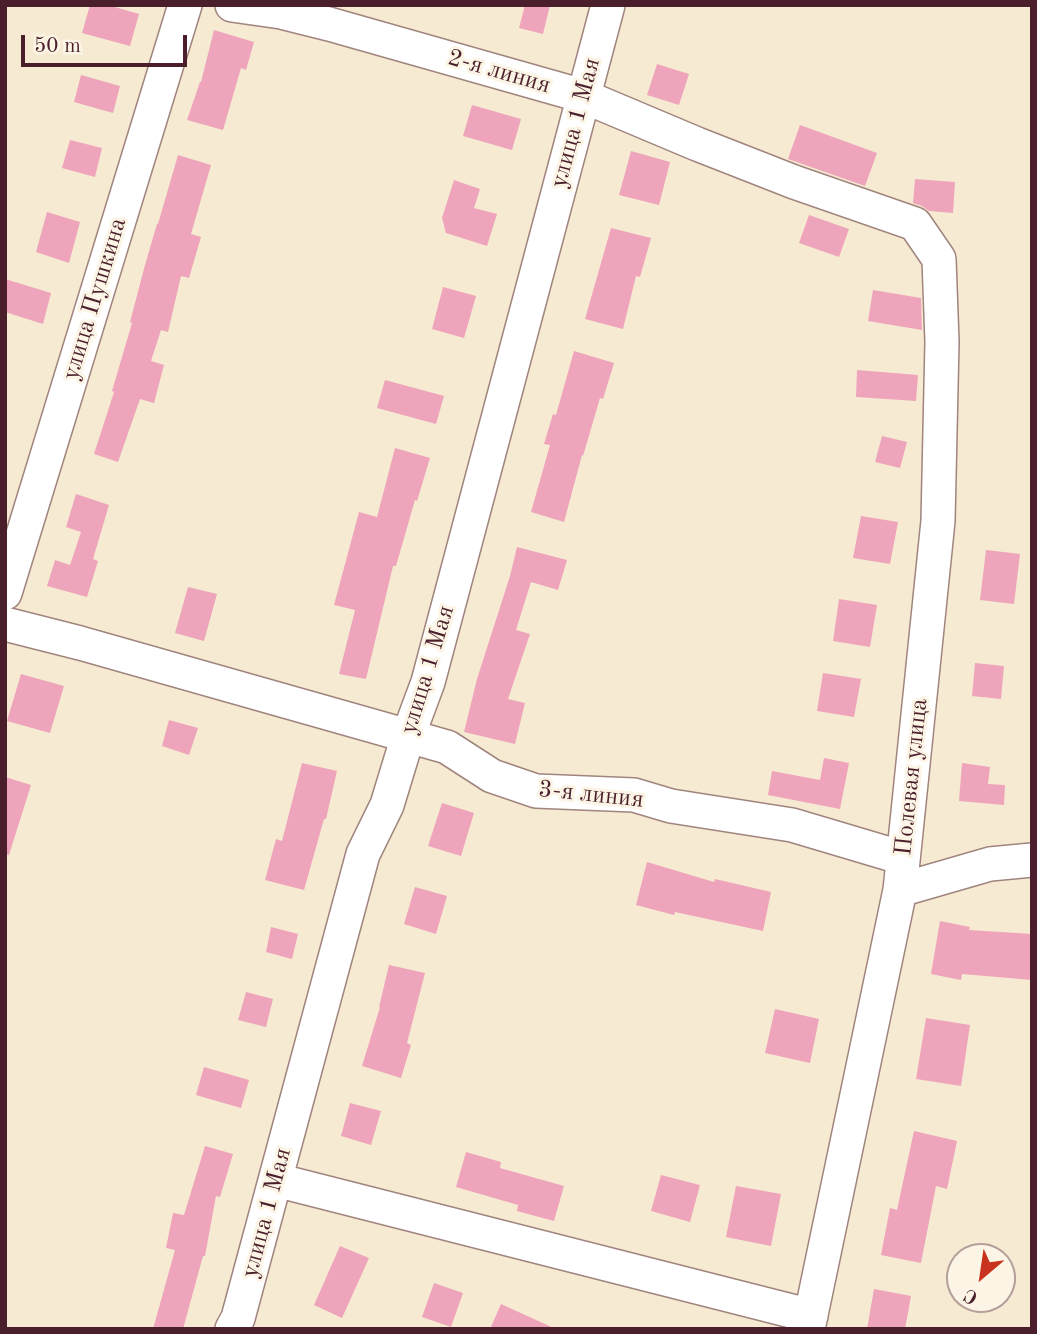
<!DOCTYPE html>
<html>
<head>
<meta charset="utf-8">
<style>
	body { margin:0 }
	#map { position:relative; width:1037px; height:1334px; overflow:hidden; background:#f6ead2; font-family:"Old Standard TT",serif }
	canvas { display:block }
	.frame { position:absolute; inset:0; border:7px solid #4a1f2b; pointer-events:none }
	.north { position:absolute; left:946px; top:1243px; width:70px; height:70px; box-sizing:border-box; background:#fcf5e5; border:2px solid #b59f9b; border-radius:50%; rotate:209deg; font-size:19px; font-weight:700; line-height:28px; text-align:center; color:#4a1f2b }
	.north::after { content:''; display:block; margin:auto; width:24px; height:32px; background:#c8321e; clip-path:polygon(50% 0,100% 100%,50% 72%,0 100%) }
	.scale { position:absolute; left:21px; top:35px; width:166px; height:32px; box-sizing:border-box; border:4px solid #4a1f2b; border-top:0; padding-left:9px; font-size:21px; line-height:24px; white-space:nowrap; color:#4a1f2b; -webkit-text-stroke:5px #fcf5e5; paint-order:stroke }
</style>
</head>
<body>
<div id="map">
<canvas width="1037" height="1334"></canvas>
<div class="frame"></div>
<div class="north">С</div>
<div class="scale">50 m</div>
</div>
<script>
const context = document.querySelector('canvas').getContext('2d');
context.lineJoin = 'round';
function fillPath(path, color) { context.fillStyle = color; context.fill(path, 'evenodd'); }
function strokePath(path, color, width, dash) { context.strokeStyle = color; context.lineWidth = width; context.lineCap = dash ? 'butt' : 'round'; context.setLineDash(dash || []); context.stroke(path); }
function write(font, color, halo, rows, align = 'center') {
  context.font = font + ' "Old Standard TT",serif'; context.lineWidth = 6; context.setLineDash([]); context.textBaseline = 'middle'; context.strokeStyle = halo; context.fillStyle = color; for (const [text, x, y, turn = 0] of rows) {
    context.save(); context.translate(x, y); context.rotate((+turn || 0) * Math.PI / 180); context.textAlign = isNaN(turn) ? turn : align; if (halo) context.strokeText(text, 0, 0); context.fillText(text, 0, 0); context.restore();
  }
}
fillPath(new Path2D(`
	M 90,5 L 108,5 L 139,14 L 130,46 L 82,33 Z
	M 525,5 L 550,5 L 543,34 L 519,28 Z
	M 214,30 L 254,42 L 246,70 L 241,68 L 223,130 L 187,120 L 200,82 L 201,82 Z
	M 657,64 L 689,74 L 679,105 L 647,95 Z
	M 81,75 L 120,86 L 113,113 L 74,102 Z
	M 472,105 L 521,119 L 512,150 L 463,136 Z
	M 800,125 L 877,153 L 865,186 L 788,159 Z
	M 70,140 L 102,148 L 95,177 L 62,168 Z
	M 631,151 L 670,162 L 659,205 L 619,195 Z
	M 178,155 L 211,165 L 191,234 L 201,237 L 189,278 L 181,276 L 168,332 L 161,330 L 151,361 L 164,365 L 154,403 L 140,399 L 118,462 L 94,454 L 114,392 L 112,391 L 132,323 L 130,322 L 145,265 L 157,224 L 158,224 Z
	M 915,179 L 955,182 L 953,213 L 929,211 L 922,206 L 913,203 Z
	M 454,180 L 480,189 L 474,208 L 497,214 L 487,246 L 446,233 L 442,218 Z
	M 47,212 L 80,222 L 69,263 L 36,252 Z
	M 809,215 L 849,229 L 839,257 L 799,243 Z
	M 611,228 L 651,238 L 640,277 L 636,276 L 623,329 L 585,319 Z
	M 5,279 L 51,293 L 43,324 L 5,312 Z
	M 443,287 L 476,296 L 464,338 L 432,329 Z
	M 873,290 L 921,298 L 922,330 L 868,321 Z
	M 574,351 L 614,363 L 603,399 L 600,398 L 583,456 L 582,455 L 564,522 L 531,512 L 550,445 L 544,444 L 553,414 L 556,415 Z
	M 857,370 L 918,375 L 916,401 L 856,397 Z
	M 385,380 L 444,396 L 436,424 L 377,408 Z
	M 882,436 L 907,442 L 900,468 L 875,462 Z
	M 395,448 L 430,458 L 417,501 L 415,500 L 396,566 L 393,566 L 366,679 L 339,674 L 355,610 L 334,605 L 359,512 L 377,517 Z
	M 76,494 L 109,505 L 93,559 L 98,561 L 87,597 L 47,586 L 55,560 L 70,565 L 81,532 L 66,527 Z
	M 861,516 L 898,522 L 890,564 L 853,558 Z
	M 517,547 L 567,560 L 558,590 L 531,582 L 516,630 L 530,634 L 508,699 L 525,703 L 515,744 L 464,732 L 477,679 L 510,576 Z
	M 986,550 L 1020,554 L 1014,604 L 980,600 Z
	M 188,587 L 217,594 L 204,641 L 175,633 Z
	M 839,599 L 877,605 L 870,647 L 833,641 Z
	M 975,663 L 1004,666 L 1001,699 L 972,696 Z
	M 823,673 L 861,679 L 854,717 L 817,711 Z
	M 21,674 L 64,686 L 50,733 L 7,721 Z
	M 169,720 L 198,728 L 189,755 L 162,746 Z
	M 824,758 L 849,763 L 840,809 L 768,795 L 772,771 L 820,780 Z
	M 302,763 L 337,771 L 326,819 L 324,819 L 304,890 L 265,880 L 276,839 L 282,841 Z
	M 962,763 L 990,767 L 988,784 L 1005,785 L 1004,805 L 959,801 Z
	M 5,777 L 31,785 L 9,855 L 5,854 Z
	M 442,803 L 474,813 L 461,856 L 428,846 Z
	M 647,862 L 714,882 L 715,879 L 771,892 L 763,931 L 675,912 L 674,915 L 636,905 Z
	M 415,887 L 447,896 L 436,934 L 404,924 Z
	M 940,921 L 970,927 L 969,930 L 1032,934 L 1032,980 L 962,974 L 961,980 L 931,974 Z
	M 271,927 L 298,934 L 292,959 L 266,952 Z
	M 389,965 L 425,973 L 407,1043 L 411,1045 L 401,1078 L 362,1066 L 380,1007 L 379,1007 Z
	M 246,992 L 273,999 L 266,1027 L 238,1020 Z
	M 775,1009 L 819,1019 L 810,1063 L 765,1053 Z
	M 926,1018 L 970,1025 L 961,1086 L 916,1079 Z
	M 204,1067 L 249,1080 L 241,1108 L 196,1095 Z
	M 350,1103 L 381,1111 L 371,1145 L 341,1136 Z
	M 914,1131 L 957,1141 L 947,1189 L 936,1186 L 921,1263 L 881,1255 L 890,1208 L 897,1210 Z
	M 205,1146 L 233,1154 L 220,1197 L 216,1196 L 205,1256 L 203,1256 L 183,1329 L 153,1329 L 175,1250 L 166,1248 L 173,1213 L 184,1215 Z
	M 466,1152 L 501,1162 L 500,1168 L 564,1186 L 554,1221 L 517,1211 L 518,1205 L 456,1187 Z
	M 661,1175 L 700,1185 L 690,1222 L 651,1211 Z
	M 736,1186 L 781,1194 L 771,1246 L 726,1237 Z
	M 340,1246 L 369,1258 L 342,1318 L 314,1305 Z
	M 434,1283 L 463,1293 L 451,1327 L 422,1317 Z
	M 874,1289 L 911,1296 L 905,1329 L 867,1329 Z
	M 501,1304 L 556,1329 L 490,1329 Z`), '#eea5bb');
const minor = new Path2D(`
	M 232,5 L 281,12 L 329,24 L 583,96 L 697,144 L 794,182 L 915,224 L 939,259 L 942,342 L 938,521 L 900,890 L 808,1329
	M 5,593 L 185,5
	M 5,624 L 80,643 L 447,747 L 492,776 L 536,791 L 634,795 L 671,806 L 792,825 L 903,858
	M 900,890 L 990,864 L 1032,860
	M 276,1180 L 811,1316
	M 232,1329 L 238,1318 L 363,854 L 387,805 L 408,736 L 428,682 L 608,5`);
strokePath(minor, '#a0847e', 36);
strokePath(minor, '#fff', 33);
write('24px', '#4a1f2b', '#fcf5e5', [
	["2-я линия",499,72,16],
	["улица 1 Мая",576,123,-75],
	["улица Пушкина",95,299,-73],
	["улица 1 Мая",428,670,-73],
	["Полевая улица",912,777,-84],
	["3-я линия",591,795,6],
	["улица 1 Мая",267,1213,-75]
]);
</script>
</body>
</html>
